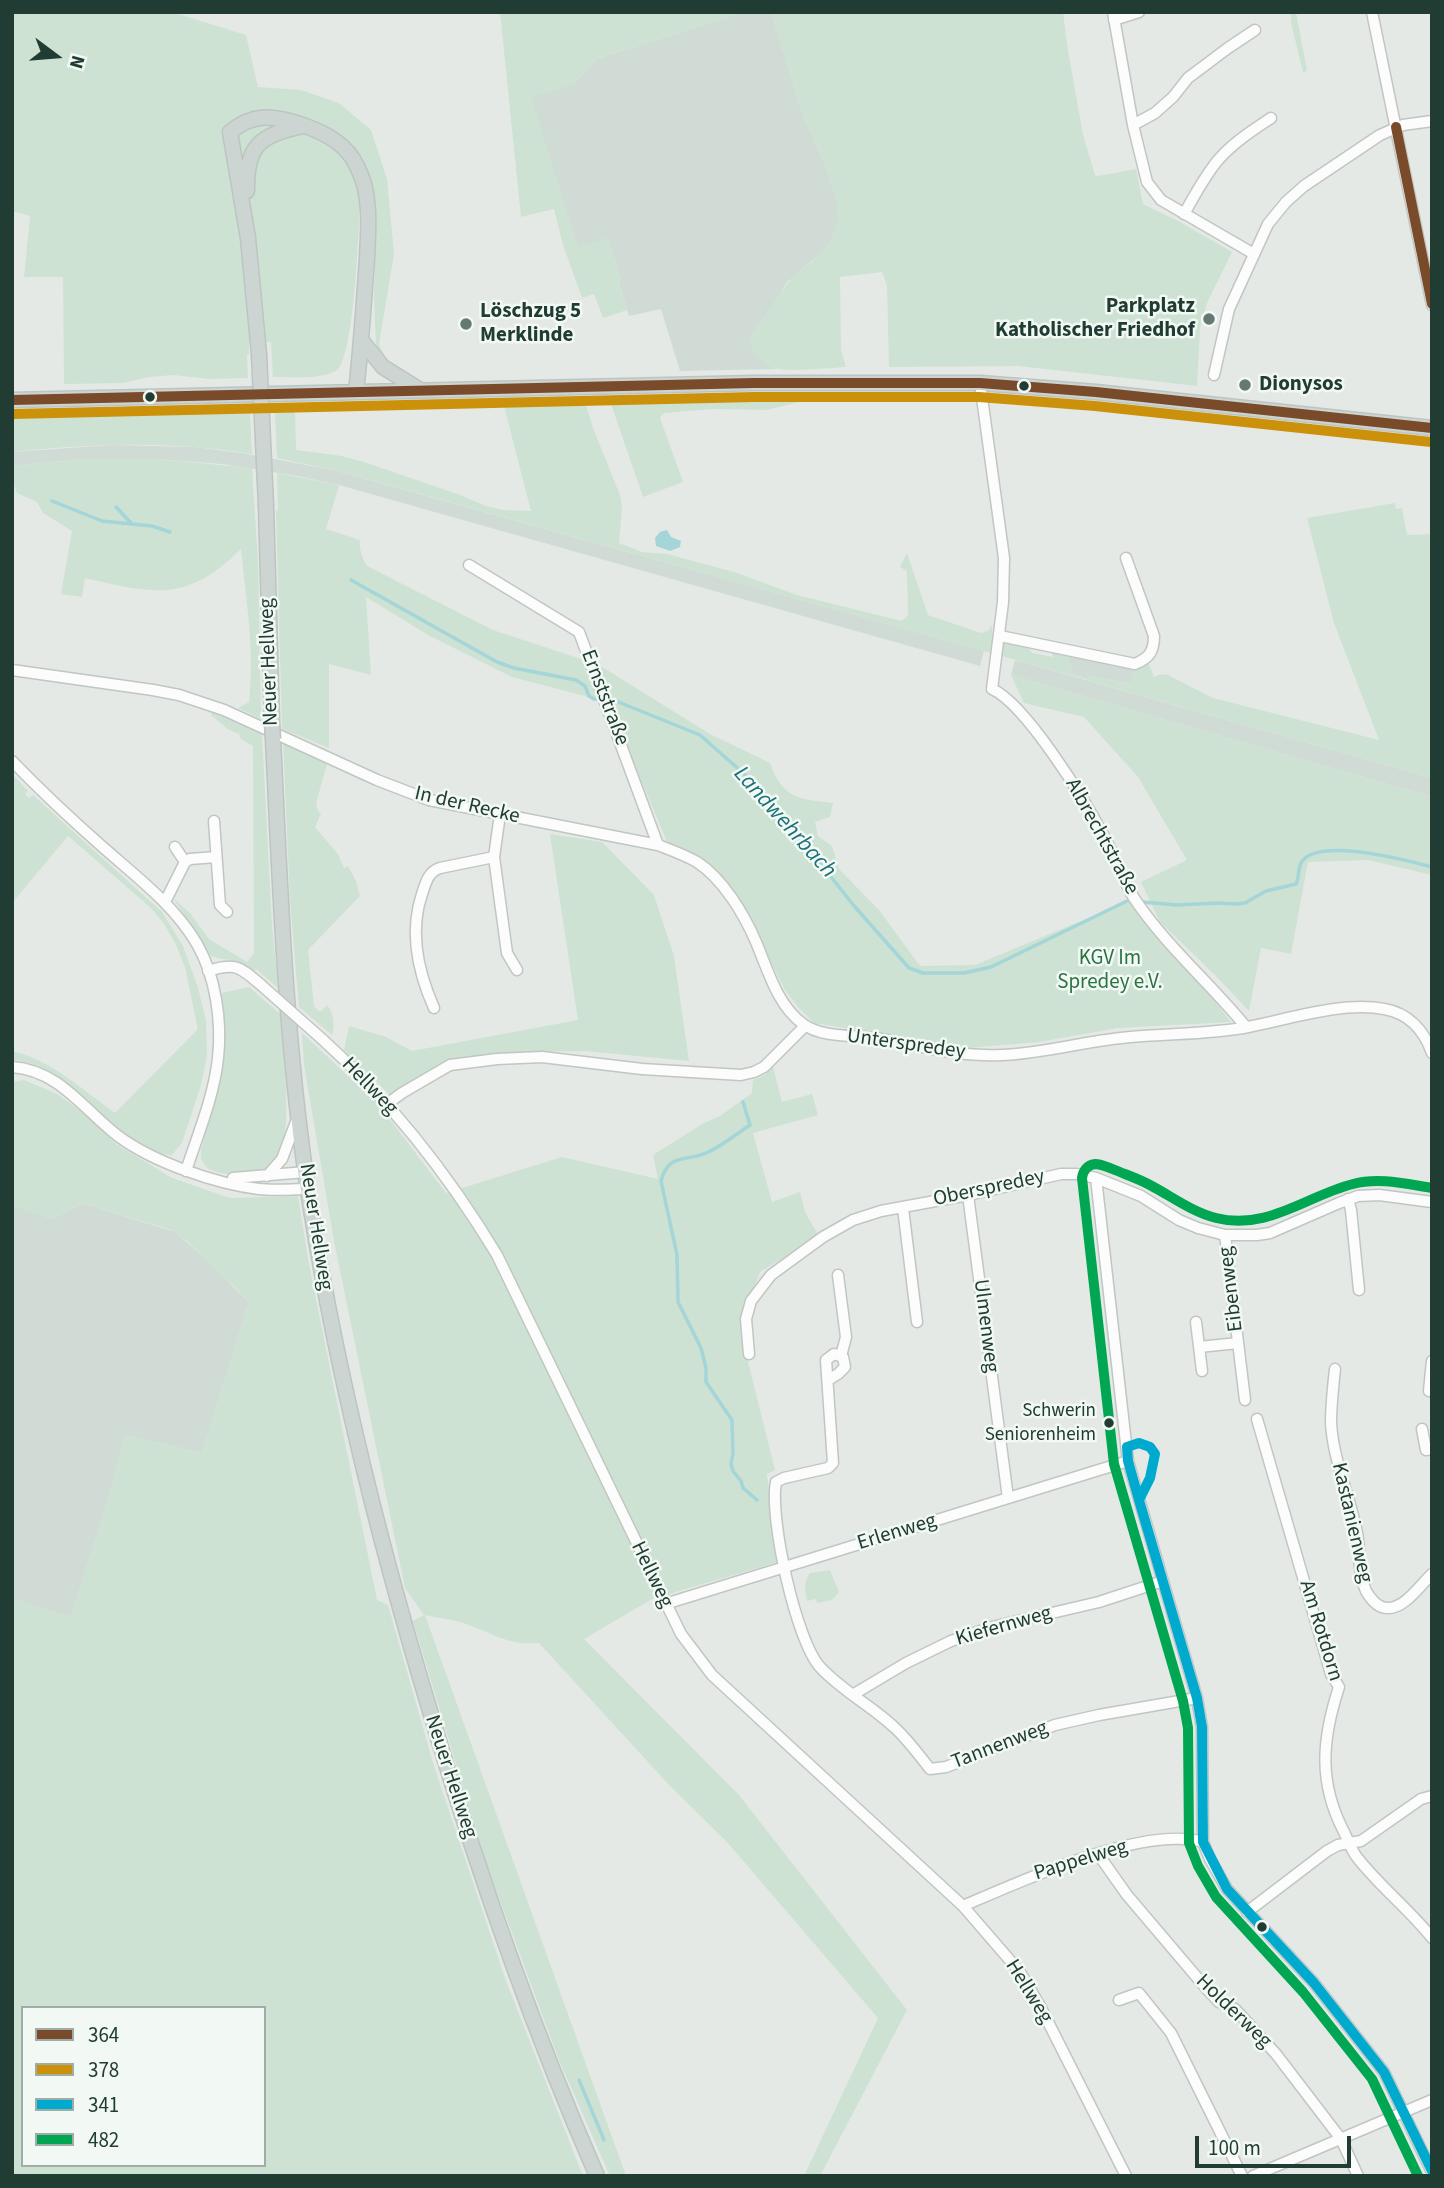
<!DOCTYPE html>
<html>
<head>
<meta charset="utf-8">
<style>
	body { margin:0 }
	#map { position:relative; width:1444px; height:2188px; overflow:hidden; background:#e4e9e6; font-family:"Source Sans 3",sans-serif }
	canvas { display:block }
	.frame { position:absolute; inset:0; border:14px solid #213d33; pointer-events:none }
	.legend { position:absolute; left:21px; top:2006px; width:245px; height:161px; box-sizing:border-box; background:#f2f8f4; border:2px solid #9eada7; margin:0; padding:9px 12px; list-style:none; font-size:21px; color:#213d33 }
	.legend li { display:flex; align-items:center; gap:14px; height:35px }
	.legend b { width:35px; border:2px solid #9eada7 }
	.north { position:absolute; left:21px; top:21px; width:70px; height:70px; -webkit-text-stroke:5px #f2f8f4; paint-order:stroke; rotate:106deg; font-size:19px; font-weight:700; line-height:28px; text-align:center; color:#213d33 }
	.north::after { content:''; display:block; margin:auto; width:24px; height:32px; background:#213d33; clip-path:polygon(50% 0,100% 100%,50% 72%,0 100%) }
	.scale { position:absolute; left:1195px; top:2136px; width:156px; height:32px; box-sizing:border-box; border:4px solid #213d33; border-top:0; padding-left:9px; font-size:21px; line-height:24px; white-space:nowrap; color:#213d33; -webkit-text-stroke:5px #f2f8f4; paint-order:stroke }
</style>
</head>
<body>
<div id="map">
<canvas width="1444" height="2188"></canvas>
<div class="frame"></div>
<ul class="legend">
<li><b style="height:9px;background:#7a4b2a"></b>364</li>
<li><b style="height:9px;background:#cc910a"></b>378</li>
<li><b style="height:9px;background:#00a9ce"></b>341</li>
<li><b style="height:9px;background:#00a651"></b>482</li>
</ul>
<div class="north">N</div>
<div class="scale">100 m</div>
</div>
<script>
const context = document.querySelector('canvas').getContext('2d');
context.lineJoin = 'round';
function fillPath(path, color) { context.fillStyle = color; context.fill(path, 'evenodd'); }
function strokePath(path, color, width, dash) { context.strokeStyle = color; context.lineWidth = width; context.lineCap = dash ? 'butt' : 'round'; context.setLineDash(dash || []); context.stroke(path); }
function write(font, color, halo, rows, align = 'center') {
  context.font = font + ' "Source Sans 3",sans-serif'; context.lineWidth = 5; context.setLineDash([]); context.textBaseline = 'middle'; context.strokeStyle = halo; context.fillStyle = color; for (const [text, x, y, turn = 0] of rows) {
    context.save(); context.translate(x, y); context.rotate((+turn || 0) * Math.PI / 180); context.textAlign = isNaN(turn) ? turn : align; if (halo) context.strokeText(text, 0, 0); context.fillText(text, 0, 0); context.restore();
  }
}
fillPath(new Path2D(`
	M 744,12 L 771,12 L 804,117 L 828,172 L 837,201 L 839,216 L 838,227 L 831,241 L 819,255 L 787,282 L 774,304 L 751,335 L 765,363 L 776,369 L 680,371 L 661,309 L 629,316 L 618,281 L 621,280 L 608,239 L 578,248 L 530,97 L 575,83 L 596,59 Z
	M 112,445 L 194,447 L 242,453 L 333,470 L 984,651 L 980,666 L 339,485 L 297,476 L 222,464 L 156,459 L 83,459 L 12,466 L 12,452 Z
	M 1067,655 L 1134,667 L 1131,684 L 1089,676 L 1087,679 L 1073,674 Z
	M 1015,660 L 1432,778 L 1432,797 L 1011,675 Z
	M 83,1203 L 175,1232 L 213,1265 L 249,1303 L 202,1453 L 125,1435 L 110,1494 L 71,1617 L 12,1599 L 12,1205 L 52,1219 Z`), '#d1dbd6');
fillPath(new Path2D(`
	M 12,12 L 172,12 L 246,35 L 258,87 L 301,90 L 339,103 L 371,130 L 387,179 L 394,254 L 379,344 L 386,358 L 376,345 L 374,299 L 376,207 L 374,191 L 359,200 C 360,226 354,356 337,370 C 324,380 289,377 273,377 L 271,342 L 249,341 L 249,354 L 247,355 L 248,378 L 209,379 L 174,375 L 148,377 L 124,383 L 64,384 L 63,277 L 24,277 L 30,216 L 12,211 Z
	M 500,12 L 744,12 L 596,59 L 575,83 L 531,97 L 578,247 L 608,238 L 621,280 L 618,282 L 627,310 L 603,318 L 594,294 L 582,298 L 563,245 L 554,209 L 521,217 Z
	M 771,12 L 1063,12 L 1067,45 L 1083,135 L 1095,175 L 1098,176 L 1136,169 L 1143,204 L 1178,221 L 1232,252 L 1207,303 L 1200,328 L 1197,386 L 1018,366 L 889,367 L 887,285 L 882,272 L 840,277 L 841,350 L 846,367 C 829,368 788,372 774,368 C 760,364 748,349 751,335 L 792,277 L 812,262 L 831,241 L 839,216 L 837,201 L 828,172 L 804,117 Z
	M 1291,12 L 1296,12 L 1307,71 L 1303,72 L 1291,23 Z
	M 797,398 L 799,402 L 767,410 L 713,409 L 664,413 L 660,418 L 683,482 L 643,497 L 610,401 Z
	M 586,405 L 593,428 L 620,495 L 622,507 L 619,543 L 642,552 L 667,554 L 734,572 L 797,595 L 902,621 L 908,615 L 907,571 L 900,567 L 907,553 L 928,615 L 981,633 L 988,631 L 992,625 L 992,637 L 995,643 L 994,654 L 417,493 L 333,470 L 277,458 L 275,412 L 295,411 L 296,450 L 342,456 L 364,462 L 460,495 L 486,506 L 503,510 L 531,511 L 504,406 Z
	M 203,412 L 221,414 L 250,413 L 252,454 C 173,441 92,443 12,452 L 12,415 Z
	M 83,459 L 156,459 L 252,468 L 258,562 L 261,719 L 238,708 L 249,702 C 255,652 246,599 241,549 C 187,603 154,594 85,578 L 82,597 L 61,594 L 72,531 L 43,513 L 37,502 L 17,493 L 12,480 L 12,466 Z
	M 277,473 L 339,485 L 326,529 L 360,540 C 358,547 363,560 367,566 L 493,630 L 599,665 L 710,734 L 770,763 C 783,799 799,799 833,803 L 830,817 L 815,822 L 818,836 L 832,846 L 839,869 L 879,910 L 920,966 L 975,965 L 1129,901 C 1162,942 1199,979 1231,1022 L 1118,1028 L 1039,1042 L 967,1048 L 814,1023 L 798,1007 L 785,990 L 742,905 L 668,844 L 608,702 L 512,677 L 428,635 L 366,597 L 371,675 L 329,664 L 329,748 L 282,729 L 276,511 L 278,510 Z
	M 1395,503 L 1396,509 L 1402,508 L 1407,535 L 1432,534 L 1432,778 L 1002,656 L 1003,645 L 1007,641 L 1027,645 L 1032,653 L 1053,657 L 1051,652 L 1081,658 L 1068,656 L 1073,674 L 1086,679 L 1089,676 L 1130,684 L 1134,667 L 1148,662 L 1154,677 L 1162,674 L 1168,675 L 1213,698 L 1379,740 L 1334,623 L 1307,518 Z
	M 1011,675 L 1432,797 L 1432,875 L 1368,860 L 1308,862 L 1291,954 L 1261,948 L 1249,1011 L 1215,975 L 1160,922 L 1141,882 L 1187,860 L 1138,777 L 1084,717 L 1024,703 Z
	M 212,712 L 262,733 L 272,925 L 278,988 L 256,969 L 254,971 C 238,957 228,962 211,956 L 174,899 L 173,898 L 190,913 L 209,939 L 247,962 L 254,953 L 253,746 L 241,739 L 239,734 L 229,730 L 211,715 Z
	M 283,741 L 328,761 L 316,803 L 318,811 L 321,814 L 315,827 L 338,854 L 344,868 L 348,866 L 356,881 L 360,896 L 308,950 L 314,1006 L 320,1012 L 327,1005 C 334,1013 335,1026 332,1035 L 299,1007 L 290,901 Z
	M 12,774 L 28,791 L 25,794 L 29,798 L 33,795 L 162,912 L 183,946 L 198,988 L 206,1020 L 207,1056 L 201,1085 L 189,1122 L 182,1143 L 172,1155 C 107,1150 79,1064 12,1060 L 12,1051 C 51,1060 83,1090 115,1113 L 197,1030 L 197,1025 L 185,967 L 176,945 L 165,925 L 151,908 L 68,836 L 12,903 Z
	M 550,834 L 602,842 L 654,895 L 674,956 L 689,1061 L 585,1051 L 527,1052 L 443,1064 L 390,1095 L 344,1050 L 349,1026 L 386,1037 L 412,1051 L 578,1020 Z
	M 249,987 L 280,1014 C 282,1045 294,1130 279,1154 C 272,1167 259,1175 244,1175 C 231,1175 219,1174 207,1168 L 201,1159 L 201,1150 L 223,1068 L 225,1038 L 222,993 Z
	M 302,1033 L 379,1105 L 446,1193 L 562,1157 L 658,1179 L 653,1155 L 702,1124 L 720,1116 L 752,1093 L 753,1080 L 765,1075 L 773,1067 L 782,1102 L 812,1094 L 818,1115 L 753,1133 L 772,1202 L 800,1192 L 805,1212 L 819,1236 L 760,1272 L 741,1322 L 747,1358 L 775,1470 L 767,1474 L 778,1562 L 652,1599 L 584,1639 L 739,1795 L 907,2010 L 820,2176 L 804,2176 L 878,2018 L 727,1842 L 670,1786 L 539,1643 C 507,1646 491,1632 463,1623 C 451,1619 437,1618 425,1615 L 626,2176 L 610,2176 L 559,2060 L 485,1860 L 413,1621 L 424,1615 L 405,1588 L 334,1241 L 304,1065 Z
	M 24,1080 L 57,1094 L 86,1115 L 116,1144 L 172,1178 L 230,1198 L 298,1196 L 309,1264 L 377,1600 L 388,1605 L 434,1766 L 506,1981 L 583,2176 L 12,2176 L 12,1598 L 71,1617 L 110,1494 L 125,1435 L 202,1453 L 249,1303 L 235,1287 L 187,1241 L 171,1230 L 83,1203 L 52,1219 L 12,1206 L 12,1082 ZM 23,2008 L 264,2008 L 264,2165 L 23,2165 Z
	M 830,1570 L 839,1592 L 832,1600 L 817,1603 L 816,1599 L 807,1601 C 805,1590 803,1583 810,1573 Z`), '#cde2d2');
fillPath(new Path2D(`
	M 667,530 L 671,537 L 681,541 L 680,547 L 670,551 L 656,546 L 655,538 L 660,532 Z`), '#a4d5d8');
strokePath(new Path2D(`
	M 52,501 L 102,521 L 152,526 L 170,532
	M 116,507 L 131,523
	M 351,580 L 497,662 L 514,668 L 576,680 L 585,686 L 589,696 L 594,699 L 616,701 L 700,735 L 751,780 L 767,797 L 855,907 L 909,968 L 923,973 L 964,973 L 991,967 L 1127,901
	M 1142,902 L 1177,905 L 1217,903 L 1237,904 L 1245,903 L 1266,891 L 1296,884 C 1300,876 1297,865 1304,859 C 1325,839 1406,860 1432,867
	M 743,1102 L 750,1125 C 736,1134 721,1147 706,1153 C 685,1162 668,1153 661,1181 L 677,1255 L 678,1302 L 701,1348 L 706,1368 L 706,1382 L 732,1420 L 733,1453 L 731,1464 L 733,1471 L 741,1481 L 743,1488 L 757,1500
	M 579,2080 L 604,2140`), '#a4d5d8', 3.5);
const minor = new Path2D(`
	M 1113,12 L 1133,125 L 1147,182 L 1161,200 L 1254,254
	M 1372,12 L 1432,305
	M 1114,20 L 1139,12
	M 1133,125 L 1155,113 L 1173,97 L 1188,78 L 1228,48 L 1255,30
	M 1184,214 C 1195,195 1205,175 1219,159 C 1234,142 1253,130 1271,118
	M 1214,375 L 1229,309 L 1268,224 L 1286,202 L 1304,186 L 1380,135 L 1403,125 L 1432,121
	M 980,383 L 1004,558 L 1003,602 L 992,689 C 1026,704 1085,801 1104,836 C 1115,856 1122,879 1134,898 C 1166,946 1210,983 1246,1027
	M 469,565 L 579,632 L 658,845
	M 1000,636 L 1135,664 C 1149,658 1154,652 1154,636 L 1126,558
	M 12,670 L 153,690 L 179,695 L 224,710 L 377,780 L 429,800 L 658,845 C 671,850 685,855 697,862 C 723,879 744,914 756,942 C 768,970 777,1005 803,1024 C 822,1038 853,1035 875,1038 C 917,1045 958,1057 1001,1055 C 1041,1054 1081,1042 1121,1038 C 1163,1033 1207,1035 1248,1027 C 1289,1019 1344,1001 1384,1009 C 1408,1013 1424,1030 1432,1053
	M 12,761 C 42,792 73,821 105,849 C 138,878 175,906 197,944 C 216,977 222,1022 218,1058 C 214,1096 198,1134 186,1171
	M 500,814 L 494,857 L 507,953 L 517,970
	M 214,821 L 220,905 L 227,912
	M 175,847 L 185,862
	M 165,902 L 185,862 L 190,859 L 216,857
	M 208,971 C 236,962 240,967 261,985
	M 434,1008 C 418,972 409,932 422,894 C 426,882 428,872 440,868 L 494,857
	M 322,1039 C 393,1103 448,1174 497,1255 L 681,1634 L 712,1675 L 963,1906 L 1020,1972 L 1040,2006 L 1126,2176
	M 12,1067 C 59,1070 84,1110 118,1136 C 153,1162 216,1184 259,1189 C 275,1191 292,1189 308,1189
	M 387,1104 L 402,1093 L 450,1065 L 497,1059 L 542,1057 L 642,1069 L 741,1075 L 754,1072 L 764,1067 L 805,1026
	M 267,1176 L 282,1159 L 297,1119
	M 233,1178 L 306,1172
	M 1096,1178 L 1128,1461 L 1197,1698 L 1202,1727 L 1203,1842 L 1210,1859 L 1227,1889 L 1314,1983 L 1384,2072 L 1432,2172
	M 968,1195 L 1008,1498
	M 1348,1199 L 1351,1210 L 1359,1290
	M 903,1208 L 917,1322
	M 1225,1235 L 1245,1400
	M 838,1275 L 846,1337 L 841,1356
	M 1196,1322 L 1202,1371
	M 1199,1347 L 1238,1343
	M 749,1354 L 746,1319 L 751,1301 L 771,1275 L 823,1237 L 853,1220 L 881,1211 L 968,1195 L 1061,1174 L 1077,1174 L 1096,1178 L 1141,1196 L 1179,1220 L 1198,1228 L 1225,1235 L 1257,1235 L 1270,1233 L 1339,1203 L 1358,1196 L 1379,1195 L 1432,1202
	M 1335,1369 C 1333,1387 1331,1405 1331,1423 C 1333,1460 1350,1496 1357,1533 C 1361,1553 1357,1572 1366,1591 C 1370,1598 1377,1607 1386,1608 C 1404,1610 1420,1585 1432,1574
	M 828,1380 L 838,1374 L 845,1367 L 843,1357 L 834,1354 L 826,1360 L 833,1463 L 828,1468 L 784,1478 L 776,1482 C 769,1517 796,1641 820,1667 C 842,1691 872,1706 895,1728 C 908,1740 919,1755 930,1769 L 946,1767 L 1055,1725 L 1099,1715 L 1197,1698
	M 1429,1391 L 1432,1361
	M 1257,1419 L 1331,1674 L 1339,1687 C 1322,1739 1318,1782 1344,1832 C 1348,1840 1351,1849 1356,1856 C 1378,1885 1409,1909 1432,1938
	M 1422,1429 L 1426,1450 L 1432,1449
	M 665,1604 L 1128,1461
	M 854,1694 L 906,1663 L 951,1641 L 992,1627 L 1099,1602 L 1163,1581
	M 1098,1854 L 1127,1895 L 1206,1988 L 1219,2002 L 1235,2009 L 1276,2054 L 1341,2139 L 1358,2176
	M 963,1906 C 1021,1881 1143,1825 1203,1842
	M 1247,1912 L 1327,1851 L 1338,1845 L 1361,1841 L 1421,1799 L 1432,1796
	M 1119,2000 L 1139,1993 L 1171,2033 L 1242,2176
	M 1253,2176 L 1432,2100`);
const major = new Path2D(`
	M 247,191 C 246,145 260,135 303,126
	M 362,341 L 383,367 L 420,390
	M 259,354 L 248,238 L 230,132 C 253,113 273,115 300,124 C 320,131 341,140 353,159 C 358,168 363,178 365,188 C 370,211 368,235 367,258 C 364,303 361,347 356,392
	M 12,400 L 754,383 L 980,383 L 1096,392 L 1432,428
	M 266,506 L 272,723
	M 273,739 C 280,885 285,1032 306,1177 C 333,1361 379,1543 433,1721 C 479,1875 532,2028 597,2176`);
strokePath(minor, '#c1c6c3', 13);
strokePath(major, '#bcc5c2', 17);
strokePath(minor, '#fbfcfb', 10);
strokePath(major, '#cdd5d2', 14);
const minorBridge = new Path2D(`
	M 261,985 L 322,1039`);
const majorBridge = new Path2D(`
	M 259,354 L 266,506
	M 272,723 L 273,739`);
strokePath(minorBridge, '#c1c6c3', 13, []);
strokePath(majorBridge, '#bcc5c2', 17, []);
strokePath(minorBridge, '#fbfcfb', 10);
strokePath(majorBridge, '#cdd5d2', 14);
strokePath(new Path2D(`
	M 1396,127 L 1432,304
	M 12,400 L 754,383 L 980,383 L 1096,392 L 1432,428`), '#7a4b2a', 10);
strokePath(new Path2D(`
	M 12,414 L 754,397 L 979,397 L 1095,406 L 1431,442`), '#cc910a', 10);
strokePath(new Path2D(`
	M 1139,1443 L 1150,1447 L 1155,1454 L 1150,1478 L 1139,1500 L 1128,1461 L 1127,1447 Z
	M 1139,1500 L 1197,1698
	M 1139,1500 L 1197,1698
	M 1197,1698 L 1202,1727 L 1203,1842 L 1227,1889 L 1314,1983 L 1384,2072 L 1432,2171`), '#00a9ce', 10);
strokePath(new Path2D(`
	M 1418,2176 L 1372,2079 L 1303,1992 L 1216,1897 L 1198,1866 L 1189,1843 L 1188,1728 L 1183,1701 L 1114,1464 L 1082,1178 C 1083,1171 1087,1165 1095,1164 C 1102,1164 1109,1168 1115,1170 C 1127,1175 1139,1179 1150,1185 C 1171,1196 1192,1212 1216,1218 C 1267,1231 1306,1196 1353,1184 C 1379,1177 1406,1184 1432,1188`), '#00a651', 10);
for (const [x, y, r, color] of [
	[1209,319,7,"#657972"],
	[466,324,7,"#657972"],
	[1245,385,7,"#657972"],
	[1024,386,6,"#213d33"],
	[150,397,6,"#213d33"],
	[1109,1423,6,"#213d33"],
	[1262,1927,6,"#213d33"]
]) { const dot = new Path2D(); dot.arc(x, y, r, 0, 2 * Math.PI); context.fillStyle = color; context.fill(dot); strokePath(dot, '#f2f8f4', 2.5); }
write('19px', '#213d33', '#f2f8f4', [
	["Schwerin",1096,1412],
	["Seniorenheim",1096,1436]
], 'right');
write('bold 21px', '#213d33', '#f2f8f4', [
	["Parkplatz",1195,307,"right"],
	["Katholischer Friedhof",1195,331,"right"],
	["Löschzug 5",480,312],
	["Merklinde",480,336],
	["Dionysos",1259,385]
], 'left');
write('21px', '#213d33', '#f2f8f4', [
	["Neuer Hellweg",270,662,-92],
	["Ernststraße",604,698,69],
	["In der Recke",467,806,13],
	["Albrechtstraße",1101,837,61],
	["Unterspredey",906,1045,8],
	["Hellweg",369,1087,46],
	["Oberspredey",989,1189,-12],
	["Neuer Hellweg",315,1227,81],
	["Eibenweg",1232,1289,-97],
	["Ulmenweg",985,1326,83],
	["Kastanienweg",1351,1523,77],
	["Erlenweg",897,1533,-17],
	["Hellweg",651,1575,64],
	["Kiefernweg",1004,1627,-16],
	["Am Rotdorn",1320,1631,73],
	["Tannenweg",1000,1746,-21],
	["Neuer Hellweg",450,1777,72],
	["Pappelweg",1081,1861,-17],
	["Hellweg",1028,1992,58],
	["Holderweg",1233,2012,44]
]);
write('21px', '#2b7442', '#f2f8f4', [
	["KGV Im",1110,959],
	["Spredey e.V.",1110,983]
]);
write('italic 23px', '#1b7079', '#f2f8f4', [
	["Landwehrbach",784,823,48]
]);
</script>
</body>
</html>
